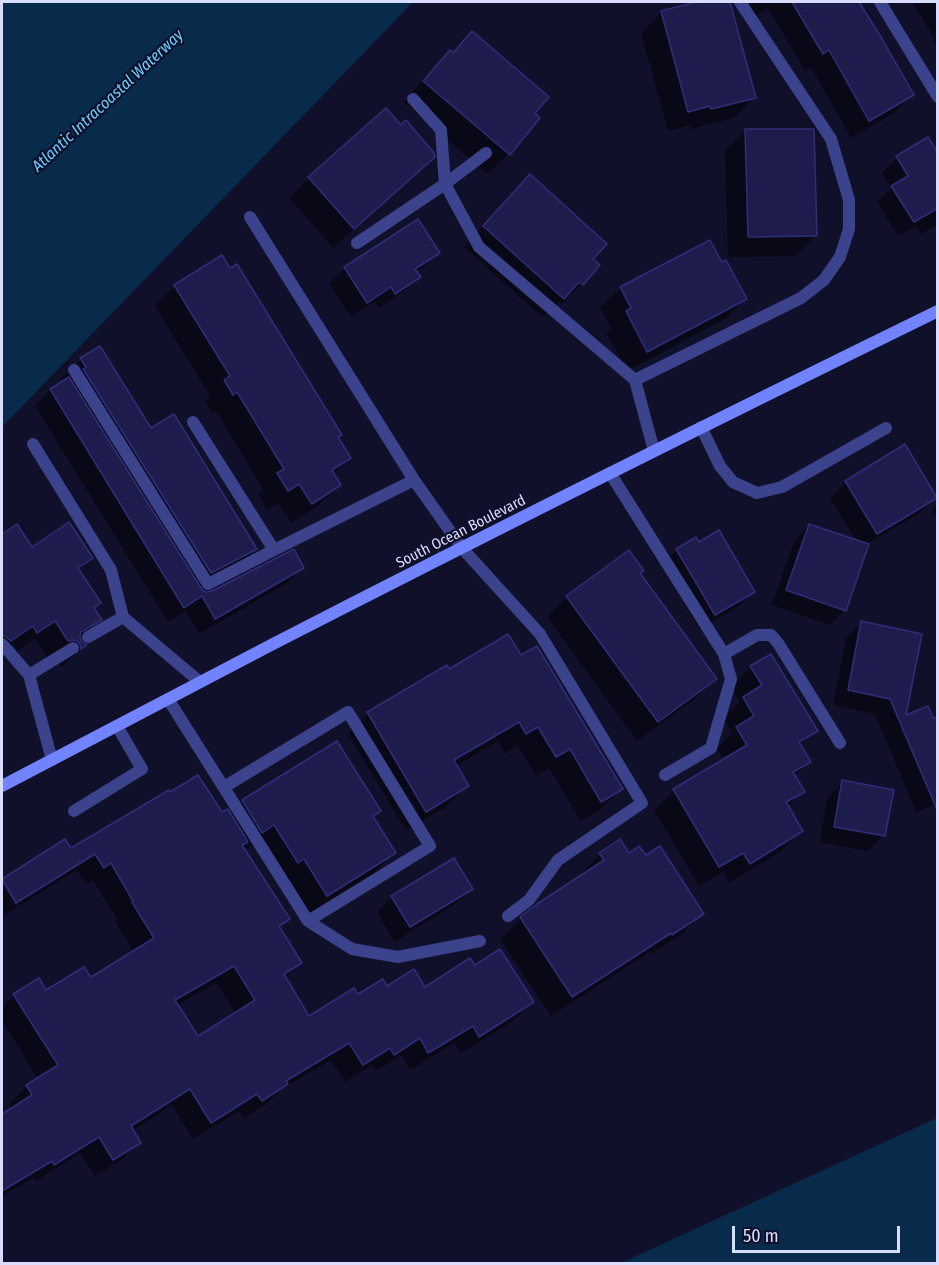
<!DOCTYPE html>
<html>
<head>
<meta charset="utf-8">
<style>
	body { margin:0 }
	#map { position:relative; width:939px; height:1265px; overflow:hidden; background:#11102b; font-family:"Fira Sans Condensed",sans-serif }
	canvas { display:block }
	.frame { position:absolute; inset:0; border:3px solid #dadcff; pointer-events:none }
	.scale { position:absolute; left:732px; top:1226px; width:168px; height:27px; box-sizing:border-box; border:3px solid #dadcff; border-top:0; padding-left:8px; font-size:18px; line-height:21px; white-space:nowrap; color:#dadcff; -webkit-text-stroke:4px #11102b; paint-order:stroke }
</style>
</head>
<body>
<div id="map">
<canvas width="939" height="1265"></canvas>
<div class="frame"></div>
<div class="scale">50 m</div>
</div>
<script>
const context = document.querySelector('canvas').getContext('2d');
context.lineJoin = 'round';
function fillPath(path, color) { context.fillStyle = color; context.fill(path, 'evenodd'); }
function strokePath(path, color, width, dash) { context.strokeStyle = color; context.lineWidth = width; context.lineCap = dash ? 'butt' : 'round'; context.setLineDash(dash || []); context.stroke(path); }
function write(font, color, halo, rows, align = 'center') {
  context.font = font + ' "Fira Sans Condensed",sans-serif'; context.lineWidth = 4.5; context.setLineDash([]); context.textBaseline = 'middle'; context.strokeStyle = halo; context.fillStyle = color; for (const [text, x, y, turn = 0] of rows) {
    context.save(); context.translate(x, y); context.rotate((+turn || 0) * Math.PI / 180); context.textAlign = isNaN(turn) ? turn : align; if (halo) context.strokeText(text, 0, 0); context.fillText(text, 0, 0); context.restore();
  }
}
fillPath(new Path2D(`
	M 2,2 L 413,2 L 2,427 Z
	M 937,1118 L 937,1263 L 621,1263 Z`), '#092b4b');
fillPath(new Path2D(`
	M 702,2 L 728,2 L 754,97 L 734,118 L 691,129 L 690,125 L 668,131 L 641,33 L 662,12 Z
	M 748,2 L 857,2 L 880,38 L 912,95 L 894,113 L 851,138 L 811,67 L 805,71 L 768,8 L 756,16 Z
	M 912,2 L 938,2 L 938,48 L 933,41 L 935,39 Z
	M 472,33 L 532,113 L 508,154 L 488,174 L 404,102 L 430,72 L 450,52 L 452,53 Z
	M 401,127 L 433,157 L 413,177 L 333,248 L 289,198 L 309,178 Z
	M 746,131 L 815,236 L 795,256 L 728,257 L 725,151 Z
	M 938,156 L 938,224 L 921,234 L 916,226 L 898,236 L 877,202 L 891,188 L 882,173 L 897,158 Z
	M 510,197 L 591,259 L 582,284 L 562,304 L 559,302 L 543,318 L 464,247 Z
	M 418,221 L 438,252 L 423,268 L 416,272 L 419,277 L 403,292 L 379,308 L 375,301 L 351,317 L 329,284 L 345,268 Z
	M 722,264 L 745,299 L 725,319 L 627,371 L 606,333 L 611,328 L 600,308 L 621,288 Z
	M 175,286 L 337,438 L 349,458 L 333,474 L 339,485 L 319,505 L 291,523 L 278,503 L 267,510 L 258,494 L 263,489 L 216,411 L 212,414 L 205,401 L 210,396 L 155,306 Z
	M 81,359 L 150,430 L 255,549 L 235,569 L 200,588 L 202,592 L 207,594 L 303,568 L 287,583 L 199,634 L 186,611 L 168,622 L 35,406 L 50,390 L 63,383 L 61,379 Z
	M 905,446 L 935,497 L 920,513 L 867,544 L 845,610 L 830,625 L 772,605 L 794,541 L 809,525 L 857,542 L 830,498 L 846,482 Z
	M 938,496 L 938,515 L 933,513 Z
	M 17,526 L 32,549 L 91,558 L 78,571 L 93,609 L 100,619 L 79,640 L 84,645 L 62,667 L 58,660 L 49,660 L 35,639 L 17,651 L 13,644 L 2,652 L 2,536 Z
	M 677,550 L 754,591 L 738,607 L 699,629 L 662,565 Z
	M 638,574 L 715,679 L 695,699 L 637,741 L 547,617 L 567,597 Z
	M 862,623 L 904,717 L 938,803 L 916,812 L 875,714 L 833,705 L 846,638 Z
	M 520,658 L 621,789 L 601,809 L 581,821 L 549,768 L 536,776 L 518,746 L 505,753 L 498,741 L 456,766 L 467,786 L 447,806 L 406,831 L 348,734 L 368,714 L 446,667 L 449,671 Z
	M 751,667 L 816,730 L 800,746 L 809,762 L 794,776 L 803,791 L 787,807 L 801,831 L 781,851 L 729,883 L 723,872 L 699,886 L 654,810 L 674,790 L 724,760 L 717,748 L 732,733 L 723,718 L 740,702 L 731,687 Z
	M 336,743 L 379,811 L 372,817 L 394,853 L 374,873 L 306,915 L 253,844 L 244,850 L 288,919 L 279,928 L 300,963 L 285,978 L 309,1018 L 357,996 L 387,988 L 424,989 L 474,967 L 532,1002 L 514,1020 L 461,1054 L 454,1043 L 410,1070 L 402,1055 L 376,1071 L 372,1065 L 345,1082 L 331,1060 L 280,1090 L 269,1102 L 244,1118 L 239,1111 L 193,1139 L 172,1105 L 132,1131 L 139,1142 L 121,1160 L 95,1176 L 80,1153 L 36,1181 L 34,1177 L 2,1197 L 2,1116 L 12,1109 L 9,1104 L 27,1086 L 38,1079 L 2,1021 L 2,1008 L 14,995 L 46,993 L 90,979 L 134,952 L 115,921 L 117,919 L 93,880 L 86,884 L 77,870 L 19,906 L 5,883 L 2,883 L 2,881 L 65,842 L 70,850 L 221,815 L 229,815 L 242,801 ZM 216,983 L 236,1014 L 197,1038 L 177,1005 Z
	M 843,782 L 884,835 L 868,851 L 820,842 L 827,798 Z
	M 600,854 L 628,855 L 702,913 L 682,934 L 651,954 L 650,952 L 551,1016 L 500,939 L 521,919 L 537,905 L 581,876 L 580,874 Z
	M 2,883 L 17,908 L 2,917 Z
	M 471,889 L 455,904 L 394,942 L 377,912 L 392,897 Z`), '#0007');
const building = new Path2D(`
	M 696,2 L 730,2 L 756,98 L 711,109 L 710,106 L 688,112 L 661,11 Z
	M 792,2 L 859,2 L 881,37 L 914,95 L 869,121 L 829,50 L 823,54 Z
	M 472,31 L 549,97 L 535,113 L 540,118 L 510,155 L 423,81 L 450,50 L 453,53 Z
	M 386,108 L 401,125 L 406,120 L 434,153 L 435,157 L 354,229 L 308,177 Z
	M 745,129 L 814,129 L 817,236 L 748,237 Z
	M 928,137 L 938,153 L 938,208 L 914,222 L 891,186 L 908,176 L 896,156 Z
	M 530,174 L 607,244 L 593,259 L 600,265 L 583,285 L 579,282 L 564,299 L 483,226 Z
	M 418,219 L 440,253 L 415,269 L 421,277 L 395,294 L 391,287 L 367,303 L 344,267 Z
	M 710,240 L 722,262 L 726,260 L 747,299 L 647,352 L 626,311 L 631,308 L 620,287 Z
	M 222,255 L 230,268 L 237,264 L 342,435 L 338,437 L 351,458 L 332,470 L 341,485 L 312,504 L 299,484 L 288,491 L 277,473 L 284,469 L 237,392 L 233,395 L 224,380 L 230,376 L 174,285 Z
	M 100,346 L 151,428 L 174,414 L 257,549 L 211,573 L 83,369 L 86,367 L 80,358 Z
	M 69,377 L 203,591 L 207,592 L 212,591 L 294,549 L 304,568 L 215,619 L 202,596 L 184,608 L 50,389 Z
	M 905,444 L 937,498 L 877,534 L 845,481 Z
	M 69,522 L 93,558 L 78,568 L 101,603 L 94,608 L 102,620 L 81,632 L 80,636 L 81,641 L 87,645 L 81,649 L 80,644 L 77,641 L 73,640 L 68,641 L 55,621 L 37,633 L 33,626 L 11,641 L 5,636 L 2,636 L 2,534 L 17,524 L 32,547 Z
	M 809,524 L 869,544 L 846,611 L 786,590 Z
	M 719,530 L 755,592 L 715,615 L 676,549 L 696,537 L 699,542 Z
	M 629,550 L 644,571 L 640,573 L 717,679 L 658,722 L 566,596 Z
	M 861,621 L 922,634 L 906,715 L 928,706 L 933,718 L 938,717 L 938,812 L 890,699 L 848,690 Z
	M 508,634 L 521,655 L 537,646 L 623,789 L 601,802 L 570,749 L 556,757 L 538,727 L 526,734 L 519,722 L 454,760 L 469,786 L 426,812 L 367,712 L 447,665 L 449,669 Z
	M 771,654 L 818,731 L 799,742 L 811,762 L 793,772 L 805,792 L 786,802 L 803,831 L 750,864 L 743,853 L 719,867 L 673,789 L 747,745 L 736,727 L 754,716 L 743,697 L 762,685 L 750,666 Z
	M 337,741 L 381,811 L 373,816 L 396,853 L 327,896 L 304,859 L 298,863 L 274,825 L 262,833 L 242,800 Z
	M 198,775 L 222,812 L 228,809 L 248,842 L 242,845 L 290,919 L 279,926 L 302,963 L 284,974 L 309,1016 L 354,988 L 358,994 L 383,979 L 387,986 L 414,969 L 425,987 L 470,958 L 475,965 L 500,949 L 534,1002 L 479,1037 L 473,1026 L 428,1053 L 420,1038 L 394,1055 L 390,1048 L 363,1065 L 349,1043 L 286,1081 L 288,1084 L 262,1101 L 257,1094 L 211,1123 L 190,1089 L 131,1126 L 141,1143 L 113,1160 L 99,1137 L 54,1165 L 52,1161 L 2,1191 L 2,1114 L 32,1095 L 26,1085 L 58,1065 L 13,994 L 39,978 L 46,990 L 84,967 L 91,977 L 154,938 L 132,902 L 133,901 L 111,863 L 104,868 L 95,854 L 16,903 L 2,879 L 65,839 L 71,848 L 169,790 L 170,792 ZM 234,966 L 255,1000 L 198,1036 L 175,1000 Z
	M 842,780 L 894,790 L 885,836 L 834,827 Z
	M 620,839 L 629,853 L 639,846 L 646,855 L 660,846 L 704,914 L 672,935 L 671,933 L 572,997 L 520,917 L 537,904 L 604,860 L 599,853 Z
	M 454,858 L 473,889 L 410,927 L 391,896 Z`);
fillPath(building, '#1e1c4d');
strokePath(building, '#312d79', 1.5);
strokePath(new Path2D(`
	M 413,99 L 441,130 L 445,184 L 479,247 L 635,380 L 654,451
	M 250,217 L 414,480 L 462,548 L 540,634 L 642,803 L 558,860 L 529,900 L 508,916
	M 357,243 L 445,184 L 486,153
	M 74,370 L 208,584 L 274,550
	M 635,380 L 801,298 L 824,280 L 840,257 L 849,229 L 849,200 L 831,139 L 740,2
	M 193,422 L 274,550 L 414,480
	M 701,427 L 720,466 L 733,482 L 757,493 L 782,487 L 886,428
	M 33,444 L 111,570 L 123,617
	M 610,473 L 724,654 L 731,679 L 711,748 L 665,775
	M 88,637 L 123,617 L 200,682
	M 2,644 L 29,675
	M 724,654 L 757,635 L 771,635 L 778,643 L 840,743
	M 168,699 L 308,921 L 352,949 L 398,957 L 480,941
	M 52,760 L 29,675 L 73,648
	M 224,787 L 348,712 L 430,846 L 308,921
	M 74,811 L 142,769 L 117,726`), '#3a438b', 12);
strokePath(new Path2D(`
	M 880,2 L 938,97`), '#3a438b', 12);
strokePath(new Path2D(`
	M 2,786 C 92,739 182,691 273,644 C 493,531 715,420 938,311`), '#7183ff', 12);
write('15px', '#dadcff', '#11102b', [
	["South Ocean Boulevard",461,532,-27]
]);
write('italic 16px', '#68d0ff', '#11102b', [
	["Atlantic Intracoastal Waterway",108,101,-43]
]);
</script>
</body>
</html>
